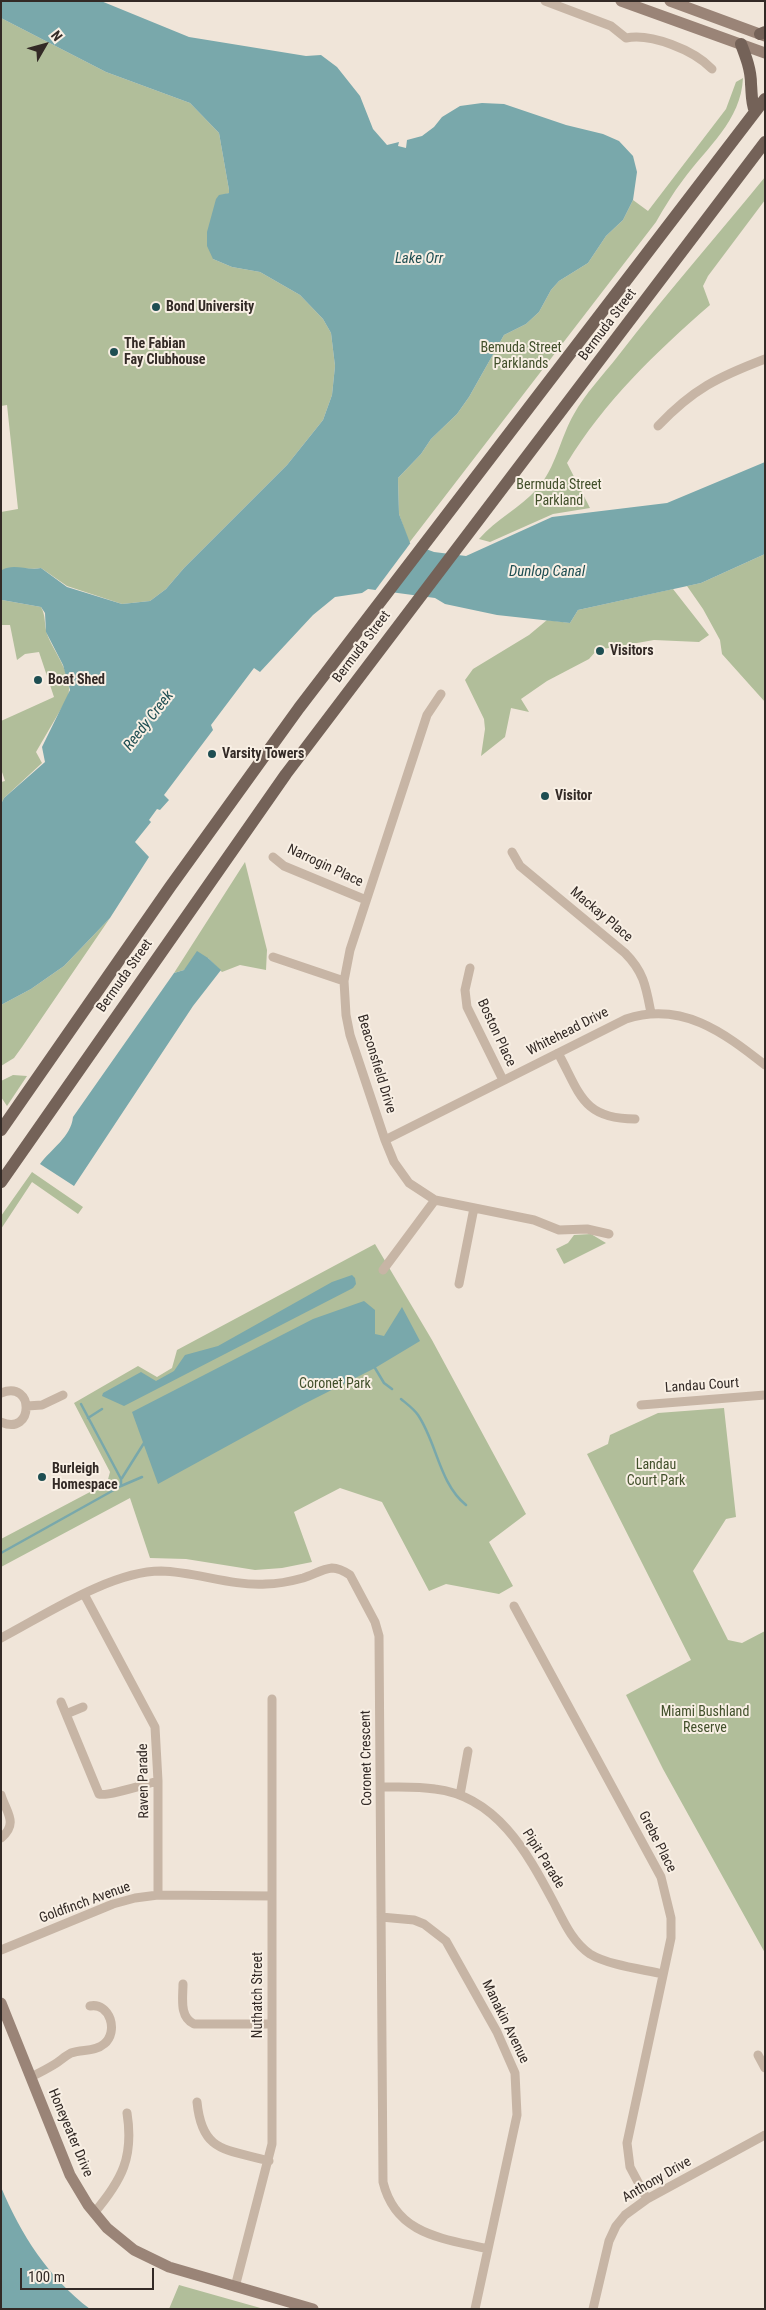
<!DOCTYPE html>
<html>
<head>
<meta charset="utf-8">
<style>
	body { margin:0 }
	#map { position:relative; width:766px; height:2310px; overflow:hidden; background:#f0e5d9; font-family:"Roboto Condensed",sans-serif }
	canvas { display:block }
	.frame { position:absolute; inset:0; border:2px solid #332a26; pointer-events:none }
	.north { position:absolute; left:20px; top:20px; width:50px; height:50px; -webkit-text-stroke:4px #f8efe4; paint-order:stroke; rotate:52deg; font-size:14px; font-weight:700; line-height:20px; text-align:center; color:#332a26 }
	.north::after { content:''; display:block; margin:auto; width:18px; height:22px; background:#332a26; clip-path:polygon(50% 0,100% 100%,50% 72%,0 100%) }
	.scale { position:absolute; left:20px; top:2268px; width:134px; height:22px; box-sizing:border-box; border:2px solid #332a26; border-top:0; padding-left:6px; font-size:15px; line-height:18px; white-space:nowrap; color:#332a26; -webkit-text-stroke:4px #f8efe4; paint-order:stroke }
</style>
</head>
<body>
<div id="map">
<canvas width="766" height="2310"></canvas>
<div class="frame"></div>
<div class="north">N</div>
<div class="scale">100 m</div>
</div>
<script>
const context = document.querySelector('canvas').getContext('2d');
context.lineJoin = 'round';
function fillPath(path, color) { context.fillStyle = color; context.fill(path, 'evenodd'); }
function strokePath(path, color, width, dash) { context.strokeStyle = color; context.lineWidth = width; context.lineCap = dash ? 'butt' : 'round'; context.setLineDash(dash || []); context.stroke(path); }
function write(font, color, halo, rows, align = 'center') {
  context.font = font + ' "Roboto Condensed",sans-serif'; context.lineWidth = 4; context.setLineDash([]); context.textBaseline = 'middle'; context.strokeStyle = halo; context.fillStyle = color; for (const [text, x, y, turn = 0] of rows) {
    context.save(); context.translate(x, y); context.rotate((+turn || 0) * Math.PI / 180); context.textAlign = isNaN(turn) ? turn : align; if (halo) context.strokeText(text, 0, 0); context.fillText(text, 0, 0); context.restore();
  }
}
fillPath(new Path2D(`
	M 1,18 L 106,72 L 190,103 L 219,133 L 229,190 L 229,193 L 226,194 L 213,259 L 232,267 L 260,272 L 300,295 L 323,319 L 331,333 L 335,366 L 332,395 L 323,420 L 287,465 L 184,568 L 166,589 L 150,601 L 122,604 L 67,586 L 41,568 C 28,571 12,564 1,572 L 1,512 L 18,509 L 7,405 L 1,406 Z
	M 743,78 C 741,121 707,147 683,180 C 673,193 664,208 656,222 L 409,543 L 399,514 L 398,478 L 421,454 L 431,439 L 457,414 L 469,397 L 504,335 L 526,324 L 539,312 L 551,290 L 559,281 L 588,263 L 606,236 L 623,220 L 633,200 L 648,211 L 726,109 L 736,82 Z
	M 765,177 L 765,200 L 708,276 L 703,286 L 710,305 C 656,352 604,402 567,463 L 590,508 L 553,514 L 490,542 L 479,539 C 496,519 520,508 537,489 C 556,468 560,438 574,414 C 585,394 603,375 618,356 C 665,295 716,237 765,177 Z
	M 765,554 L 765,702 L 722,654 L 720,640 L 703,609 L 687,586 L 701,583 Z
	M 673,589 L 709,635 L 699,642 L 654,640 L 597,650 L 589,659 L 547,681 L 521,699 L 529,712 L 511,708 L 505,737 L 481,756 L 485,729 L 484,719 L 465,680 L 473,669 L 529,635 L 547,620 L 570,623 L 578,610 Z
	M 1,597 L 2,600 L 41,607 C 46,616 44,624 47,634 C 54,653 74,675 68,697 L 36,752 L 42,763 L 4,798 L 1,804 L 1,782 L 5,781 L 1,769 L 1,721 L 54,697 L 39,652 L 25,654 L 17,660 L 10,625 L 2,625 L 1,623 Z
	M 245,862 L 267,950 L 266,970 L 240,965 L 222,972 L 208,958 L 184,970 L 174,973 Z
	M 110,918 L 22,1047 L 14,1058 L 1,1066 L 1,1005 L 31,989 L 64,966 Z
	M 13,1075 L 27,1076 L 7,1106 L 1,1097 L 1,1081 Z
	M 32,1172 L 83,1207 L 78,1214 L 32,1182 L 1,1229 L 1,1216 Z
	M 591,1234 L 606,1243 L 564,1264 L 556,1249 L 568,1243 L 574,1235 Z
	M 375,1244 L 432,1340 L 526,1514 L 489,1542 L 513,1586 L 499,1594 L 446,1584 L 429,1591 L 382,1502 L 340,1488 L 294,1512 L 312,1562 L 282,1568 L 255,1570 L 186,1559 L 150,1558 L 130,1498 L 1,1567 L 1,1539 L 107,1483 L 110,1472 L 74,1403 L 138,1366 L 157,1377 L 172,1368 L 177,1350 Z
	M 724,1408 L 736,1517 L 726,1519 L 693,1571 L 728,1640 L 742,1643 L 765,1631 L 765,1953 L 663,1769 L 626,1695 L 691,1660 L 587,1454 L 608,1444 L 610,1435 L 658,1413 Z
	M 179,2285 L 264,2309 L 169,2309 Z`), '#b1be9a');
fillPath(new Path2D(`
	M 1,1 L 101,1 L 189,37 L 306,56 L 321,55 L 337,67 L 360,96 L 373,129 L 387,145 L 399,142 L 398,146 L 406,148 L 407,140 L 422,136 L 434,127 L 442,117 L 460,106 L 482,103 L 504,104 L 566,125 L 603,134 L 619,141 L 633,156 L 637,172 L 633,200 L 623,220 L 606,236 L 588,263 L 559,281 L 551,290 L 539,312 L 526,324 L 504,335 L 469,397 L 457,414 L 431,439 L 421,454 L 398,478 L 399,514 L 410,543 L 434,552 L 466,556 L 552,517 L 667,503 L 765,462 L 765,554 L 701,583 L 578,610 L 570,623 L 497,615 L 445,604 L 435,598 L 368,589 L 362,593 L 335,597 L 313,615 L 260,672 L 254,668 L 211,725 L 213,730 L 164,795 L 169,800 L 160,810 L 157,809 L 149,820 L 151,822 L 135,842 L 149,857 L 110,918 L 64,966 L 31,989 L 1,1005 L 1,804 L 4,798 L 45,762 L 42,747 L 70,690 L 63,665 L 46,632 L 45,613 L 41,607 L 2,600 L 2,570 C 14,563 27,571 41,568 L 67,587 L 122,604 L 150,601 L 166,589 L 184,568 L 287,465 L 323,420 L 332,395 L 335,366 L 331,333 L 323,319 L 300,295 L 260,272 L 232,267 L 213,259 L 207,246 L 207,232 L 216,199 L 219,195 L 229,193 L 229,190 L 219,133 L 190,103 L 106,72 L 1,18 Z
	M 197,951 L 208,958 L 221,970 L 193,1006 L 74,1186 L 40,1164 C 51,1149 71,1137 73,1117 L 174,973 L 184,970 Z
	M 352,1275 L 355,1278 L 356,1284 L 353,1288 L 124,1406 L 102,1396 L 103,1393 L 141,1372 L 156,1381 L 174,1371 L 185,1355 L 218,1346 L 332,1282 Z
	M 364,1301 L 375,1310 L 375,1334 L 384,1336 L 402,1307 L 420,1341 L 375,1368 L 304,1404 L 158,1484 L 132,1412 L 313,1319 Z
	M 1,2187 C 21,2235 48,2277 90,2309 L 1,2309 Z`), '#79a8ab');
fillPath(new Path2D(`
	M 412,541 L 428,547 L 392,594 L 374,592 Z`), '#f0e5d9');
strokePath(new Path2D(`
	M 375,1368 L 384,1383 L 392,1389
	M 401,1399 C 407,1404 414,1409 418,1415 C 437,1443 439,1483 466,1505
	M 88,1418 L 102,1409
	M 122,1478 L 144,1443
	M 121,1486 L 142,1477
	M 1,1553 L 121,1486 L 121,1479 L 81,1404`), '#79a8ab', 2.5);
strokePath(new Path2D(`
	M 545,1 L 611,26 L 626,38 C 651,33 694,50 712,69
	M 658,426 C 693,389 718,377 765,359
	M 441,694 L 427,715 L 350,950 L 344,981 L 346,1015 L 350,1035 L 385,1140 L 394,1162 L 409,1183 L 435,1200 L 534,1220 L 559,1230 L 587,1229 L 609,1234
	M 512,852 L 520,866 L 625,953 C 644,972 646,987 651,1013
	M 273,857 L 284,866 L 366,900
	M 273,957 L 344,981
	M 470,968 L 465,990 L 467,1007 L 503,1080
	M 558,1053 C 580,1093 582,1119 635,1119
	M 385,1140 L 626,1019 C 682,1001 723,1032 765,1065
	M 383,1270 L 435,1200
	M 459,1284 L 474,1208
	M 1,1393 C 35,1379 34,1437 1,1422
	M 641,1405 L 765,1395
	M 27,1406 L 42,1405 L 63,1395
	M 84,1594 L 155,1727 L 158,1781 L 158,1895
	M 514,1606 L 661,1877 L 671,1918 L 671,1938 L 627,2143 L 630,2167 L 647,2199
	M 1,1638 C 45,1615 111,1571 161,1571 C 197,1572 230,1586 266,1584 C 278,1584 292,1581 303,1578 C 313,1575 322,1569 332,1568 C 339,1568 344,1571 350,1575 L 375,1622 L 379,1636 L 383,2182 C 396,2235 442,2238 488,2249
	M 61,1702 L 99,1794 C 106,1797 146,1784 158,1781
	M 66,1714 L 83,1707
	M 381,1787 C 399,1787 417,1786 435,1789 C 496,1796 527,1852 553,1901 C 563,1920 572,1942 590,1954 C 608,1965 641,1969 663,1974
	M 1,1795 C 6,1812 19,1823 1,1838
	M 460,1795 L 468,1751
	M 381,1917 L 414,1920 L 424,1924 L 446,1941 L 497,2032 L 515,2073 L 517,2115 L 475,2309
	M 1,1950 L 113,1904 L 135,1898 L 158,1895 L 272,1896
	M 183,1984 C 183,1998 179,2017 194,2024 L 272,2024
	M 758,2055 L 765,2068
	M 31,2077 C 39,2073 47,2069 55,2064 C 60,2061 65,2056 71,2053 C 82,2049 95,2052 104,2044 C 119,2032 110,2002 90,2006
	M 197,2102 C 202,2153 226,2149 269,2161
	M 94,2213 C 122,2180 134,2157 127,2113
	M 235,2287 L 272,2144 L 272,1699
	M 593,2309 L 609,2241 L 616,2226 L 625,2215 L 647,2199 L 765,2135`), '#c7b5a5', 9);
strokePath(new Path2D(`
	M 621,1 L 765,53
	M 670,1 L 765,36
	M 1,2003 L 70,2175 L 88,2205 L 107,2228 L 134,2250 L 169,2267 L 313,2309`), '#9a8477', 11);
strokePath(new Path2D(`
	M 760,34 L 765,32
	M 741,44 C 746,57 751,70 751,84 C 752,95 751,101 755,112
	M 1,1130 L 170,887 L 299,708 L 765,99
	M 1,1182 L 286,774 L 765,142`), '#746258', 12);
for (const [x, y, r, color] of [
	[156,307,5,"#1e4e52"],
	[114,352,5,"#1e4e52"],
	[600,651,5,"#1e4e52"],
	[38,680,5,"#1e4e52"],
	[212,754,5,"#1e4e52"],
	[545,796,5,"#1e4e52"],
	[42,1477,5,"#1e4e52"]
]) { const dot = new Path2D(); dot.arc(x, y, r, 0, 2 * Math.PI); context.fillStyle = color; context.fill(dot); strokePath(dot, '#f8efe4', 2); }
write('bold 14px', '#332a26', '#f8efe4', [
	["Bond University",166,307],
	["The Fabian",124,344],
	["Fay Clubhouse",124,360],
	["Visitors",610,651],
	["Boat Shed",48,680],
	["Varsity Towers",222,754],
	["Visitor",555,796],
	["Burleigh",52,1469],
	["Homespace",52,1485]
], 'left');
write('14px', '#332a26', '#f8efe4', [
	["Bermuda Street",608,325,-53],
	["Bermuda Street",362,647,-53],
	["Narrogin Place",325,866,25],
	["Mackay Place",601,915,40],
	["Bermuda Street",125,976,-55],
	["Whitehead Drive",568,1032,-27],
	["Boston Place",496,1033,65],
	["Beaconsfield Drive",376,1064,73],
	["Landau Court",702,1386,-4],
	["Coronet Crescent",367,1758,-91],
	["Raven Parade",144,1781,-91],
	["Grebe Place",657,1842,63],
	["Pipit Parade",543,1859,58],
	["Goldfinch Avenue",85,1903,-20],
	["Nuthatch Street",258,1995,-90],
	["Manakin Avenue",505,2022,64],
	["Honeyeater Drive",70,2133,67],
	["Anthony Drive",657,2180,-30]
]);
write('14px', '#42502b', '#f8efe4', [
	["Bemuda Street",521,348],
	["Parklands",521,364],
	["Bermuda Street",559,485],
	["Parkland",559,501],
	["Coronet Park",335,1384],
	["Landau",656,1465],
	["Court Park",656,1481],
	["Miami Bushland",705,1712],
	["Reserve",705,1728]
]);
write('italic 15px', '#1e4e52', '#f8efe4', [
	["Lake Orr",419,259],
	["Dunlop Canal",547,572],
	["Reedy Creek",149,721,-52]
]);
</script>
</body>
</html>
